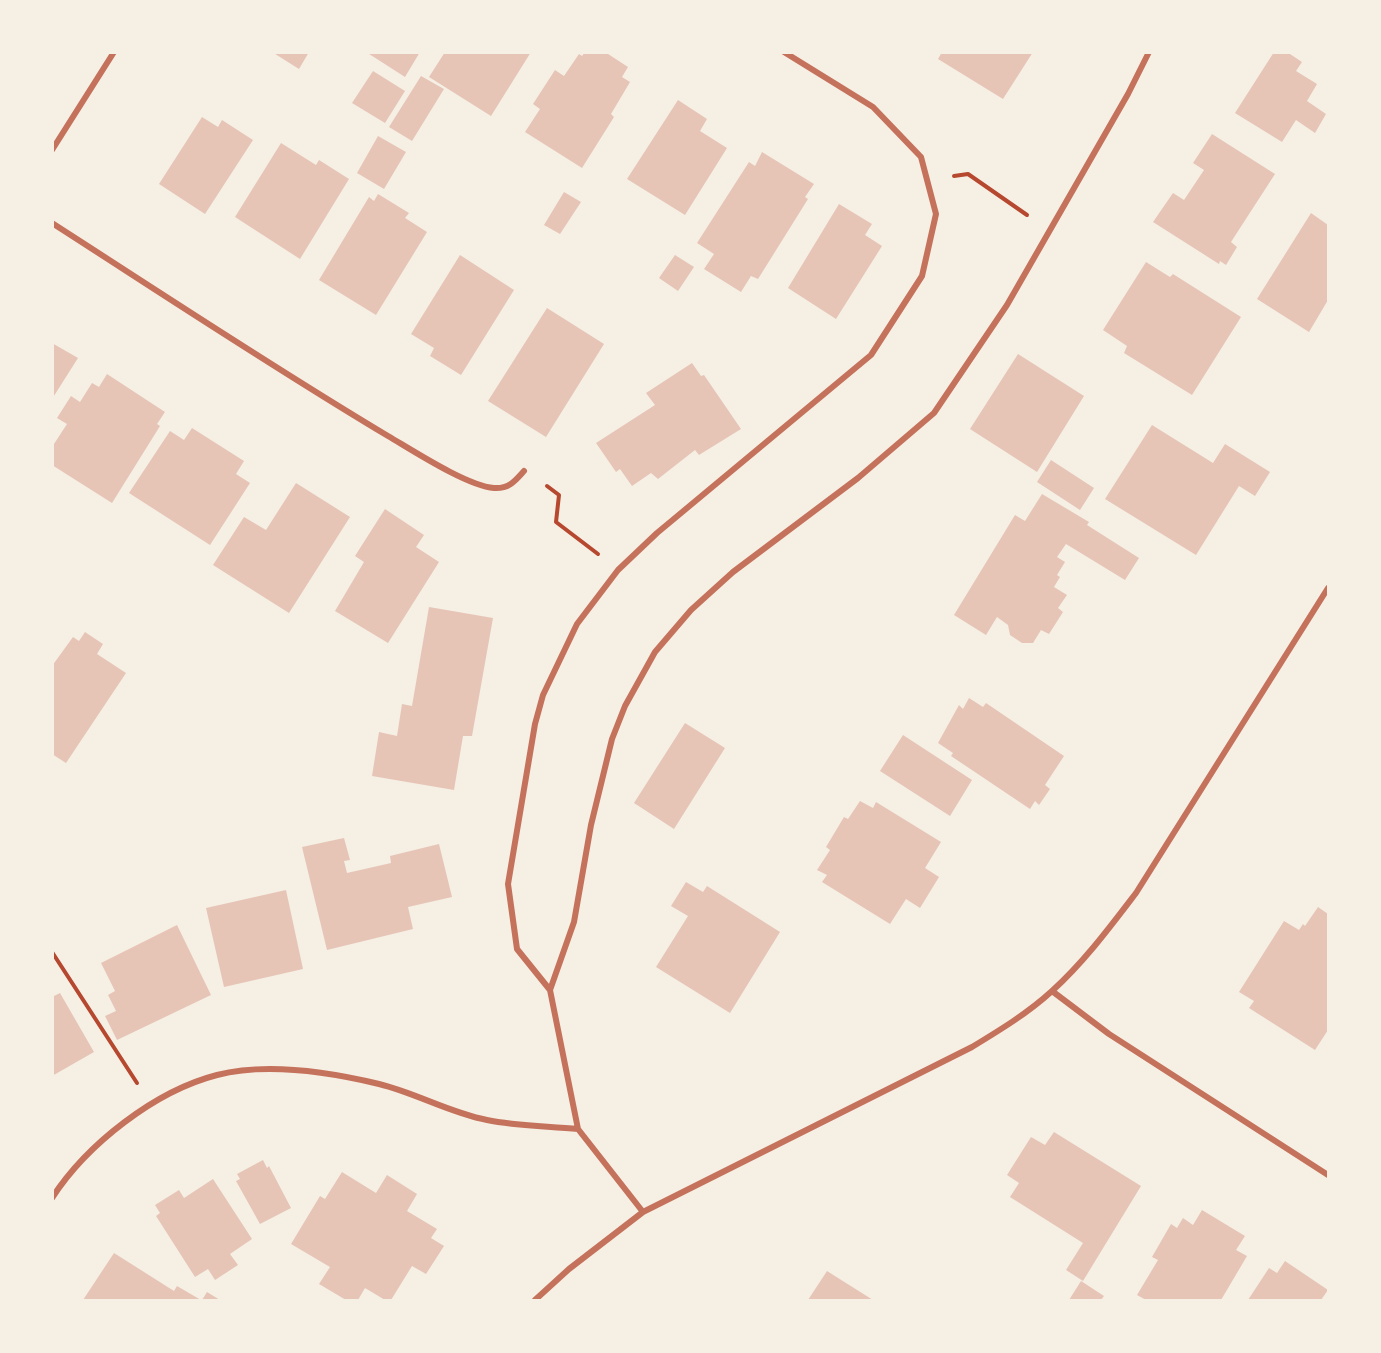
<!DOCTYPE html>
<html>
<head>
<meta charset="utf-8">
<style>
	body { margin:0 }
	#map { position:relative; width:1381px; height:1353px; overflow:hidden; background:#f6efe4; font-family:"Noto Serif",serif }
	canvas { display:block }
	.frame { position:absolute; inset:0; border:54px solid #f6efe4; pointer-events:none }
</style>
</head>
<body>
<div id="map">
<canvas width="1381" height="1353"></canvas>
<div class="frame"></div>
</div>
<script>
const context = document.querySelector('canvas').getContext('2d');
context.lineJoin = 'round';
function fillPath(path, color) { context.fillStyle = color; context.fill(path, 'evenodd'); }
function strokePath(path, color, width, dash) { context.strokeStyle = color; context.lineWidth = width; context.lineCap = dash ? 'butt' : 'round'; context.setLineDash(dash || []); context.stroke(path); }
fillPath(new Path2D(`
	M 272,52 L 309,52 L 299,69 Z
	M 366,52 L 420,52 L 405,77 Z
	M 445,52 L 531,52 L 491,116 L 429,77 Z
	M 585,52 L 605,52 L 628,67 L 622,77 L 630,82 L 611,114 L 614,117 L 582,168 L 525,132 L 540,109 L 533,104 L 555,70 L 564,76 L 579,54 L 582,56 Z
	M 942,52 L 1033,52 L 1003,99 L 938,59 Z
	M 1274,52 L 1287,52 L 1302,62 L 1296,71 L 1317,84 L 1307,101 L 1326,114 L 1315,133 L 1296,120 L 1282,142 L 1235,113 Z
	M 373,71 L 405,91 L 385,123 L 352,103 Z
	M 421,76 L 444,89 L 412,141 L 389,127 Z
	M 678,100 L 707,119 L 700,131 L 727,148 L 685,215 L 627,179 Z
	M 202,117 L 218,127 L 222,120 L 253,140 L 205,214 L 159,184 Z
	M 1212,134 L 1275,174 L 1231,242 L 1237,247 L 1226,265 L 1220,261 L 1219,264 L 1153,222 L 1173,193 L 1184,200 L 1204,170 L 1193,163 Z
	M 378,136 L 406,152 L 384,189 L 357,173 Z
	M 281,143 L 316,165 L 319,160 L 349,179 L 300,259 L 235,217 Z
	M 762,152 L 814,184 L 805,197 L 808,199 L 758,279 L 751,276 L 741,292 L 704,269 L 714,254 L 697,243 L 749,162 L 755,166 Z
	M 564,192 L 581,202 L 560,234 L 544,225 Z
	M 378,194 L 409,213 L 405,218 L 427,232 L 376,315 L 319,280 L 369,197 L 374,201 Z
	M 839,204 L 872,224 L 865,235 L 882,246 L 836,319 L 788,288 Z
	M 1311,213 L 1328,225 L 1328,300 L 1309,332 L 1257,299 Z
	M 460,255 L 514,290 L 461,375 L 430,356 L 434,348 L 411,334 Z
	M 675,255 L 694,267 L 678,291 L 659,278 Z
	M 1146,262 L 1170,277 L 1173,274 L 1241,317 L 1192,395 L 1124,353 L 1127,346 L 1103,330 Z
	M 547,308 L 604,344 L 546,437 L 488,401 Z
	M 52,343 L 78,358 L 52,399 Z
	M 1018,354 L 1084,396 L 1037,472 L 970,429 Z
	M 692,363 L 701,376 L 704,375 L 741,429 L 699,455 L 695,450 L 658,479 L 651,473 L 632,486 L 620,469 L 616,472 L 596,443 L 655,405 L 646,393 Z
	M 107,374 L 165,412 L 157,424 L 160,426 L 112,503 L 52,465 L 52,447 L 67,424 L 57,418 L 71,396 L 80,402 L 92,383 L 99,387 Z
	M 1152,425 L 1213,463 L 1225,444 L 1270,472 L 1255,496 L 1239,486 L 1196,555 L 1105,499 Z
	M 192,428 L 244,461 L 236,474 L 250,483 L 210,545 L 129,493 L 170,431 L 184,440 Z
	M 1051,460 L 1094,488 L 1080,510 L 1037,482 Z
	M 296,483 L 350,517 L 289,613 L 213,565 L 244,517 L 266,530 Z
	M 1042,494 L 1089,522 L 1087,525 L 1139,558 L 1125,580 L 1066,544 L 1057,557 L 1065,562 L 1057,575 L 1060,577 L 1054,587 L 1067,595 L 1058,608 L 1063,612 L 1049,634 L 1041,630 L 1033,643 L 1022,643 L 1010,635 L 1008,625 L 997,617 L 986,635 L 954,615 L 1015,515 L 1025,521 Z
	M 385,509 L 424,535 L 416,547 L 439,562 L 388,643 L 335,611 L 364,562 L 355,556 Z
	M 429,607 L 493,618 L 472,736 L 463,736 L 454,790 L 372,776 L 379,732 L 397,736 L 402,704 L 412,706 Z
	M 85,632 L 103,644 L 97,654 L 126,673 L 66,763 L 52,754 L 52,666 L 73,637 L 79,641 Z
	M 969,698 L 983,707 L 986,703 L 1064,756 L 1045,785 L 1050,789 L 1039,805 L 1035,801 L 1030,809 L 951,756 L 953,753 L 938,743 L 959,705 L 963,709 Z
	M 685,723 L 725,748 L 674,829 L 634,803 Z
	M 903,735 L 972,780 L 950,816 L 880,771 Z
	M 860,801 L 873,808 L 876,802 L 941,842 L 925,868 L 939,877 L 920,908 L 906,899 L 890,924 L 822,882 L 827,875 L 817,870 L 830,850 L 826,847 L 844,817 L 848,819 Z
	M 344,838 L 350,860 L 344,861 L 347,873 L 391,863 L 390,856 L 439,844 L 452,897 L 408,907 L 413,929 L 327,950 L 302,847 Z
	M 686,882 L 703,892 L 707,886 L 780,932 L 730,1013 L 656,967 L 688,916 L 671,906 Z
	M 286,890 L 303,969 L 224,987 L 206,908 Z
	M 1318,907 L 1328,914 L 1328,1030 L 1315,1050 L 1249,1008 L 1254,1001 L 1239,992 L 1284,921 L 1299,930 L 1303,924 L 1305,926 Z
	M 177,925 L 211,995 L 117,1040 L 105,1016 L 116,1011 L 108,995 L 115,991 L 101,963 Z
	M 60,993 L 94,1052 L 52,1076 L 52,997 Z
	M 1054,1132 L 1141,1186 L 1083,1281 L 1066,1270 L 1083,1243 L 1010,1197 L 1019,1183 L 1007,1175 L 1031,1137 L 1045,1145 Z
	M 263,1160 L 267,1168 L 269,1166 L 291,1208 L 260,1224 L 236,1181 L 240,1179 L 237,1174 Z
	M 342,1172 L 376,1193 L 387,1175 L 417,1194 L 407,1211 L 437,1229 L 431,1238 L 444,1246 L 426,1274 L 412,1266 L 391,1300 L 385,1300 L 365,1288 L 358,1300 L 346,1300 L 319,1284 L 330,1267 L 291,1244 L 320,1196 L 325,1199 Z
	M 213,1179 L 252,1239 L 230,1254 L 238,1265 L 215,1280 L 208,1269 L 195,1277 L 156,1216 L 160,1213 L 155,1205 L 179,1190 L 184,1198 Z
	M 1202,1210 L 1245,1236 L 1236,1250 L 1247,1256 L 1221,1300 L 1146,1300 L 1137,1295 L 1158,1260 L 1152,1257 L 1171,1224 L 1177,1228 L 1183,1218 L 1193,1225 Z
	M 114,1253 L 174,1291 L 177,1286 L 201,1300 L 83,1300 Z
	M 1285,1261 L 1328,1290 L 1321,1300 L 1248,1300 L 1269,1268 L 1277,1273 Z
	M 827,1271 L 873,1300 L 808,1300 Z
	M 1081,1281 L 1104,1296 L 1101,1300 L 1069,1300 Z
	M 207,1292 L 220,1300 L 202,1300 Z`), '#e6c5b7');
strokePath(new Path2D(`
	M 954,176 L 968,174 L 1027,215
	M 547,486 L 559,495 L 556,522 L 598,554
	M 52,952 L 137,1083`), '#b5482f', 4);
strokePath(new Path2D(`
	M 52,150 L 114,52
	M 52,223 C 164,295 274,368 388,436 C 412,450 467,486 494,488 C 509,489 515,481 524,471
	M 550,990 L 517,949 L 508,884 L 535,724 L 543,695 L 577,624 L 618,570 L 657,533 L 871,355 L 922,276 L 936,214 L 921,157 L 873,107 L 784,52
	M 1052,991 L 1109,1034 L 1328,1175
	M 52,1198 C 87,1144 155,1091 217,1075 C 268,1062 329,1072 379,1084 C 416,1093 450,1113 487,1120 C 516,1126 548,1126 578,1129
	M 643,1212 L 578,1129 L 550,990 L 574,922 L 591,825 L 612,739 L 625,706 L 655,652 L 691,610 L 733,572 L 858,478 L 934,413 L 1007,305 L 1128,94 L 1149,52
	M 535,1300 L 569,1269 L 643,1212 L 972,1047 C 1000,1030 1028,1013 1052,991 C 1084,962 1110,927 1136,893 L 1328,588`), '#c5725c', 6);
</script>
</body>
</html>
